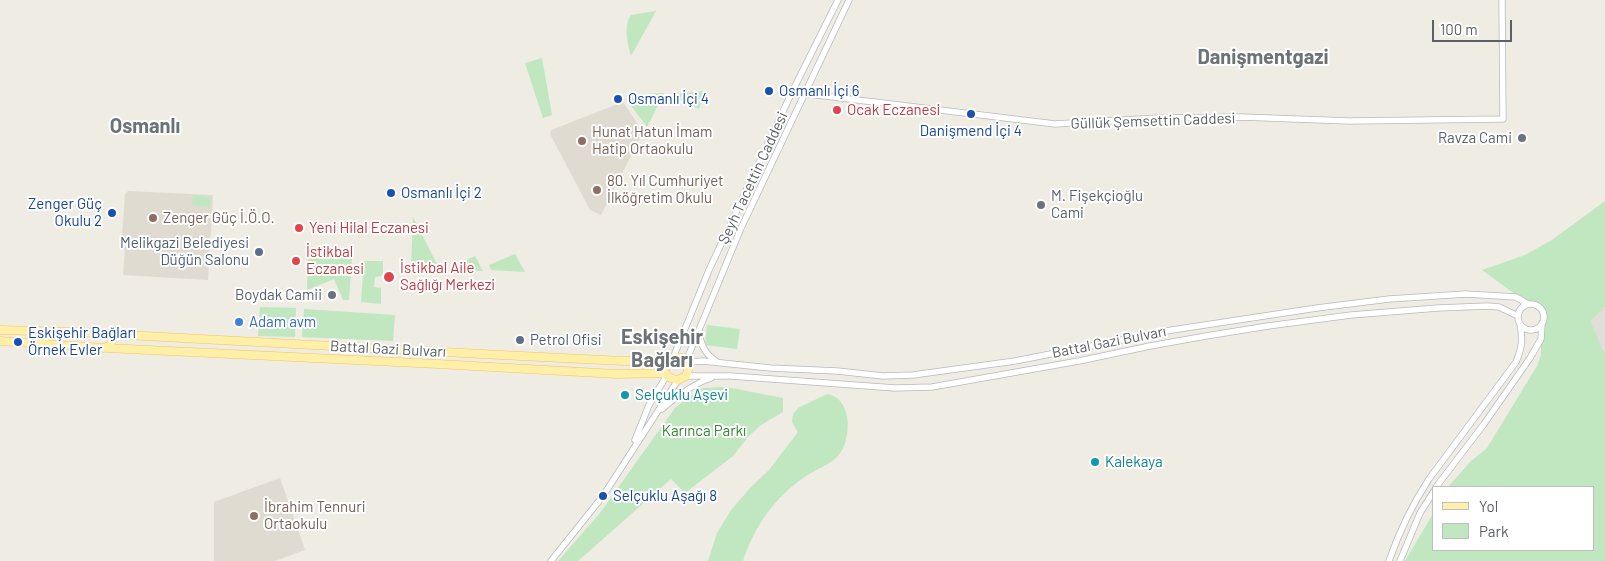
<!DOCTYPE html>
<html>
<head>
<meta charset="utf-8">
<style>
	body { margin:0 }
	#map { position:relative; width:1605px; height:561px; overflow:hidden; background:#eeece3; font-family:Barlow,sans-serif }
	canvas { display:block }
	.legend { position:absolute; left:1432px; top:486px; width:162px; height:65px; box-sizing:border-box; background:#fff; border:1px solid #bebfc1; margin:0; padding:6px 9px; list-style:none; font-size:15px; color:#5c6064 }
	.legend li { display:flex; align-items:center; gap:10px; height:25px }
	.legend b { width:25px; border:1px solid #bebfc1 }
	.scale { position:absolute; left:1432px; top:20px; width:80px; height:22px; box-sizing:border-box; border:2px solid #5c6064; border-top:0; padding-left:6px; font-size:15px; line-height:18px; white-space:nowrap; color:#5c6064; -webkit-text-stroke:4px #fff; paint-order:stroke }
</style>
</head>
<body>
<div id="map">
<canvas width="1605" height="561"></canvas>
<ul class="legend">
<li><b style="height:6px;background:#ffefa8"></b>Yol</li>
<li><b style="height:14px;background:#c0e7bf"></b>Park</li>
</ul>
<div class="scale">100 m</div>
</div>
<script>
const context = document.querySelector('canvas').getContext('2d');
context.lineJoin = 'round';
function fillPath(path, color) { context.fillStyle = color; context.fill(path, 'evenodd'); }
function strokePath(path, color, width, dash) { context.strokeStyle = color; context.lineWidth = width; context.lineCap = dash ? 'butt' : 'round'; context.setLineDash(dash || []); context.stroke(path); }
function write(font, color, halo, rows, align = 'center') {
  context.font = font + ' Barlow,sans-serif'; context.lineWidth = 4; context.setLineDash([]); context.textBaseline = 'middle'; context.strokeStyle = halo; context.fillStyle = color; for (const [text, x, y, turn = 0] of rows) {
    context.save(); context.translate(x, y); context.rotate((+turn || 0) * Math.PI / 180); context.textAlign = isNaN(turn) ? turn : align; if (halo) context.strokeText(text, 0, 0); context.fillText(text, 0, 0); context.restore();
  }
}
fillPath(new Path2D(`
	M 1605,307 L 1605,352 L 1602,350 L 1591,321 Z`), '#e0ded8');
fillPath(new Path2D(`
	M 623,102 L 643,132 L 601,215 L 590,210 L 550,134 L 551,130 Z
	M 128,191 L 213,195 L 208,280 L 123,275 L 125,250 L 121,250 L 125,194 Z
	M 280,478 L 305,550 L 275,561 L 214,561 L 214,502 Z`), '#dfdbd1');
fillPath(new Path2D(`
	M 656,11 L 631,56 C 628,45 623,25 631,15 Z
	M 542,58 L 552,115 L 543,118 L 525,63 Z
	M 705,91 L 699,109 L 672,95 L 674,94 Z
	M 664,93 L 647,127 L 626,99 L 645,94 Z
	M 193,195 L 210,197 L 210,207 L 192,205 Z
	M 1605,201 L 1605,307 L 1591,321 L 1602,349 L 1605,352 L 1605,561 L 1405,561 L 1434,512 L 1434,550 L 1594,550 L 1594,487 L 1448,487 L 1470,462 L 1487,448 L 1537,366 L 1541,355 L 1541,339 L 1545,316 L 1482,270 L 1525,255 L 1552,240 Z
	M 413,217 L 439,268 L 411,266 Z
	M 308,254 L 352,257 L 349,300 L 343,300 L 334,279 L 307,290 Z
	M 515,254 L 525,272 L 491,270 L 489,265 Z
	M 475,256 L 483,271 L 449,269 Z
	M 364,261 L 383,261 L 383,274 L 381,276 L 375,277 L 374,287 L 381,288 L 381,304 L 361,302 Z
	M 260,307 L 296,308 L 295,337 L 258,336 Z
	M 304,309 L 395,315 L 393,341 L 302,337 Z
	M 707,325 L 740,329 L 737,349 L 705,345 Z
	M 726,387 L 783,398 L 783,412 L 761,425 L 748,437 L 733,456 L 685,493 L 671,479 L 578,561 L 558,561 L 600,513 L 675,408 L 687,398 L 702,388 Z
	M 827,394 C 851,397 852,435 841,452 C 833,464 818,468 806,476 C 775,497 755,525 743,561 L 708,561 L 717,533 L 731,510 L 751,487 L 769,470 L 798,432 L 792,422 L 793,414 L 798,408 Z`), '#c0e7bf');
const minor = new Path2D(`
	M 792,92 L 1055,124 L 1158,118 L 1241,117 L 1349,121 L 1503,119 L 1502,0
	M1518 317a13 13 0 1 1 26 0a13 13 0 1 1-26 0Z
	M 699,332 C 701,345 705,354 716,361
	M 673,358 L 709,270 L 792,92 L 838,0
	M 687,359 L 741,228 L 849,0
	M 689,362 L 703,361 L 770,368 L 837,371 L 883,376 L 913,375 L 1015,361 L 1172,330 L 1317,308 L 1389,299 L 1466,294 L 1516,297 L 1528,304
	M 686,376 L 731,376 L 895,388 L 932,387 L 1079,361 L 1150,346 L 1206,336 L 1268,326 L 1351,315 L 1438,308 L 1488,306 L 1499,307 L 1518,316
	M 662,409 C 677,396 693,384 711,378
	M 635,440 L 649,405 L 667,375
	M 1436,487 L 1484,424 L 1530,358 L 1541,339 L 1542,323
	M 551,561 L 603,496 L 678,380
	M 1389,561 C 1399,532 1412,505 1429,479 L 1516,362 C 1522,348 1523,339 1520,324
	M 1400,561 L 1420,513 L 1434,491`);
const major = new Path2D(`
	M 0,330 L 105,333 L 110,337 L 112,341 L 110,345 L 104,348 L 0,341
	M 107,334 L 501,355 L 624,361 L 669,360
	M 107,348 L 438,364 L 617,374 L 665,373
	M 676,357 L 687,359 L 689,367 L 686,376 L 678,380 C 661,378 660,362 676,357 Z`);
strokePath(minor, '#b6b9be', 7);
strokePath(major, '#f4c557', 9);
strokePath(minor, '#fff', 5.5);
strokePath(major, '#ffefa8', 8);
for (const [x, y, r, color] of [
	[769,91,5,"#1a4fb4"],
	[618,99,5,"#1a4fb4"],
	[837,110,5,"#e0444e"],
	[971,114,5,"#1a4fb4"],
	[1522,138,5,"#6b7280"],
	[582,141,5,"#8d6e63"],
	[597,190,5,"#8d6e63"],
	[391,193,5,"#1a4fb4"],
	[1041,205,5,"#6b7280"],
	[112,213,5,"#1a4fb4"],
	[153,218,5,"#8d6e63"],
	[299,228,5,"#e0444e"],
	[259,252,5,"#5c6f8a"],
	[296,261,5,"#e0444e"],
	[389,277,6,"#e0444e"],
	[332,295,5,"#6b7280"],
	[239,322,5,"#3f7fe0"],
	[520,340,5,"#5c6f8a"],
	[18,342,5,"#1a4fb4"],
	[625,395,5,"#0f9aa8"],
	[1095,462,5,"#0f9aa8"],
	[603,496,5,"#1a4fb4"],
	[254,516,5,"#8d6e63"]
]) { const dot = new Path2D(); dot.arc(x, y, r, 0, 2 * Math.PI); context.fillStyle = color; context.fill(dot); strokePath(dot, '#fff', 2); }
write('15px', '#164399', '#fff', [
	["Osmanlı İçi 6",779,91],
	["Osmanlı İçi 4",628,99],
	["Danişmend İçi 4",971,131,"center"],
	["Osmanlı İçi 2",401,193],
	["Zenger Güç",102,204,"right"],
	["Okulu 2",102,221,"right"],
	["Eskişehir Bağları",28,333],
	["Örnek Evler",28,350],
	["Selçuklu Aşağı 8",613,496]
], 'left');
write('15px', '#be3a42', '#fff', [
	["Ocak Eczanesi",847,110],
	["Yeni Hilal Eczanesi",309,228],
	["İstikbal",306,252],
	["Eczanesi",306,269],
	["İstikbal Aile",400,268],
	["Sağlığı Merkezi",400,285]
], 'left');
write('15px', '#5c6064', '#fff', [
	["Güllük Şemsettin Caddesi",1153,121,-2],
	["Şeyh Tacettin Caddesi",753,178,-65],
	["Battal Gazi Bulvarı",1109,342,-11],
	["Battal Gazi Bulvarı",388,349,3]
]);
write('15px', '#785e54', '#fff', [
	["Hunat Hatun İmam",592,132],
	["Hatip Ortaokulu",592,149],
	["80. Yıl Cumhuriyet",607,181],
	["İlköğretim Okulu",607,198],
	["Zenger Güç İ.Ö.O.",163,218],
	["İbrahim Tennuri",264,507],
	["Ortaokulu",264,524]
], 'left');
write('15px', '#5b616d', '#fff', [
	["Ravza Cami",1512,138],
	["M. Fişekçioğlu",1051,196,"left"],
	["Cami",1051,213,"left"],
	["Boydak Camii",322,295]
], 'right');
write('15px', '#4e5e75', '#fff', [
	["Melikgazi Belediyesi",249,243],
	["Düğün Salonu",249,260],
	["Petrol Ofisi",530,340,"left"]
], 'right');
write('15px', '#366cbe', '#fff', [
	["Adam avm",249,322]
], 'left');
write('15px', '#0d838f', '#fff', [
	["Selçuklu Aşevi",635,395],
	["Kalekaya",1105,462]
], 'left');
write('15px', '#338435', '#fff', [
	["Karınca Parkı",704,431]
]);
write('bold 20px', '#6c7276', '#fff', [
	["Danişmentgazi",1263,57],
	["Osmanlı",145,126],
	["Eskişehir",662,337],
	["Bağları",662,360]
]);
</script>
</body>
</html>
